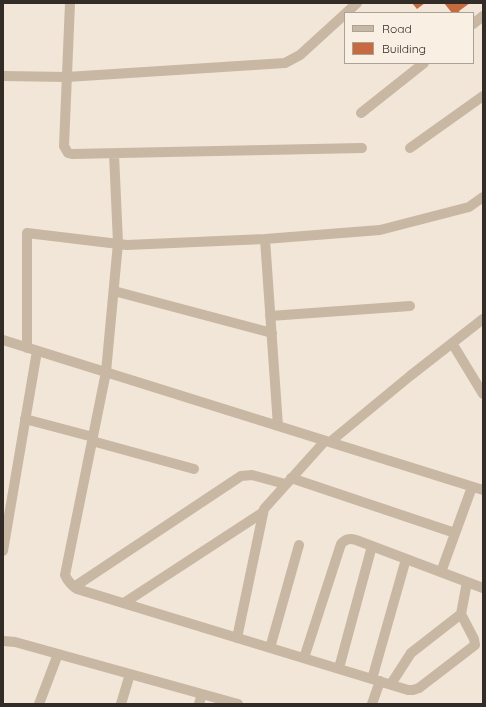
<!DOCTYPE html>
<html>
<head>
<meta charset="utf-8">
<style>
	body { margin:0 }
	#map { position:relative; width:486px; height:707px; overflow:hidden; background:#f1e6d7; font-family:Quicksand,sans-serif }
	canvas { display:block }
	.frame { position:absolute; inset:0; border:4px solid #332b25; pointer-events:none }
	.legend { position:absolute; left:344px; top:12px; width:130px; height:52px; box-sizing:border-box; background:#f9f0e3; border:1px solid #aaa197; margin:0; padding:5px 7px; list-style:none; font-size:12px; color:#332b25 }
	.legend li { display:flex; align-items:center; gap:8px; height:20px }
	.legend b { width:20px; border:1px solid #aaa197 }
</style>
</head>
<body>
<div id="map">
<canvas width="486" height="707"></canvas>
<div class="frame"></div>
<ul class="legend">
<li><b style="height:5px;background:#c8b7a3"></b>Road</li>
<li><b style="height:11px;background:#c66b40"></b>Building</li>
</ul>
</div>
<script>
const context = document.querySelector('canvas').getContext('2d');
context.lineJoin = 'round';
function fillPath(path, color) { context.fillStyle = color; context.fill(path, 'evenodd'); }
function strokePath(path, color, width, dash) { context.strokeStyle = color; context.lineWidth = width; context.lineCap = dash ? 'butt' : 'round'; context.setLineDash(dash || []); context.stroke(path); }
fillPath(new Path2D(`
	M 412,3 L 425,3 L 417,9 Z
	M 444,3 L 470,3 L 459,11 L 460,13 L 452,13 Z`), '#c66b40');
strokePath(new Path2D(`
	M 70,3 L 64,146 L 68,153 L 72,154 L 362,148
	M 346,13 L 357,3
	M 473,24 L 483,16
	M 3,76 L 67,77 L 285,63 L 300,55 L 345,14
	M 361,113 L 424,63
	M 410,148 L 483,96
	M 114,154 L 118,243 L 106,372 L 65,575 C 68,582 71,585 77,589 L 408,690 L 413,690 L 419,688 L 475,645 L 474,639 L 461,614 L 467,582
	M 265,239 L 278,426
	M 114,291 L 272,333
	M 270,316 L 410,306
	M 3,340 L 483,490
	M 452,343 L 483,394
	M 27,348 L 27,233 L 127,245 L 265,239 L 380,230 L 469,207 L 483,197
	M 25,419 L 93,437
	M 92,441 L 194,469
	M 330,442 L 410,376 L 483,319
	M 291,478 L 455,533
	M 3,551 L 37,351
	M 441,572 L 472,487
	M 74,587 L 241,476 L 252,475 L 285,484
	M 124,603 L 262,513
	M 237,638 L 264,509 L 325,441
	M 3,641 L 15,642 L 238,704
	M 270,648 L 299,545
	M 304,658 L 341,544 C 346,539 349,538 356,540 L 483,588
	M 339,668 L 372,546
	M 372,679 L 406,559
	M 391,684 L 411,653 L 461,614
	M 39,704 L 58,654
	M 121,704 L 130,674
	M 199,704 L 202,694
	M 372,704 L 380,681`), '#c8b7a3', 10);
</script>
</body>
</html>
